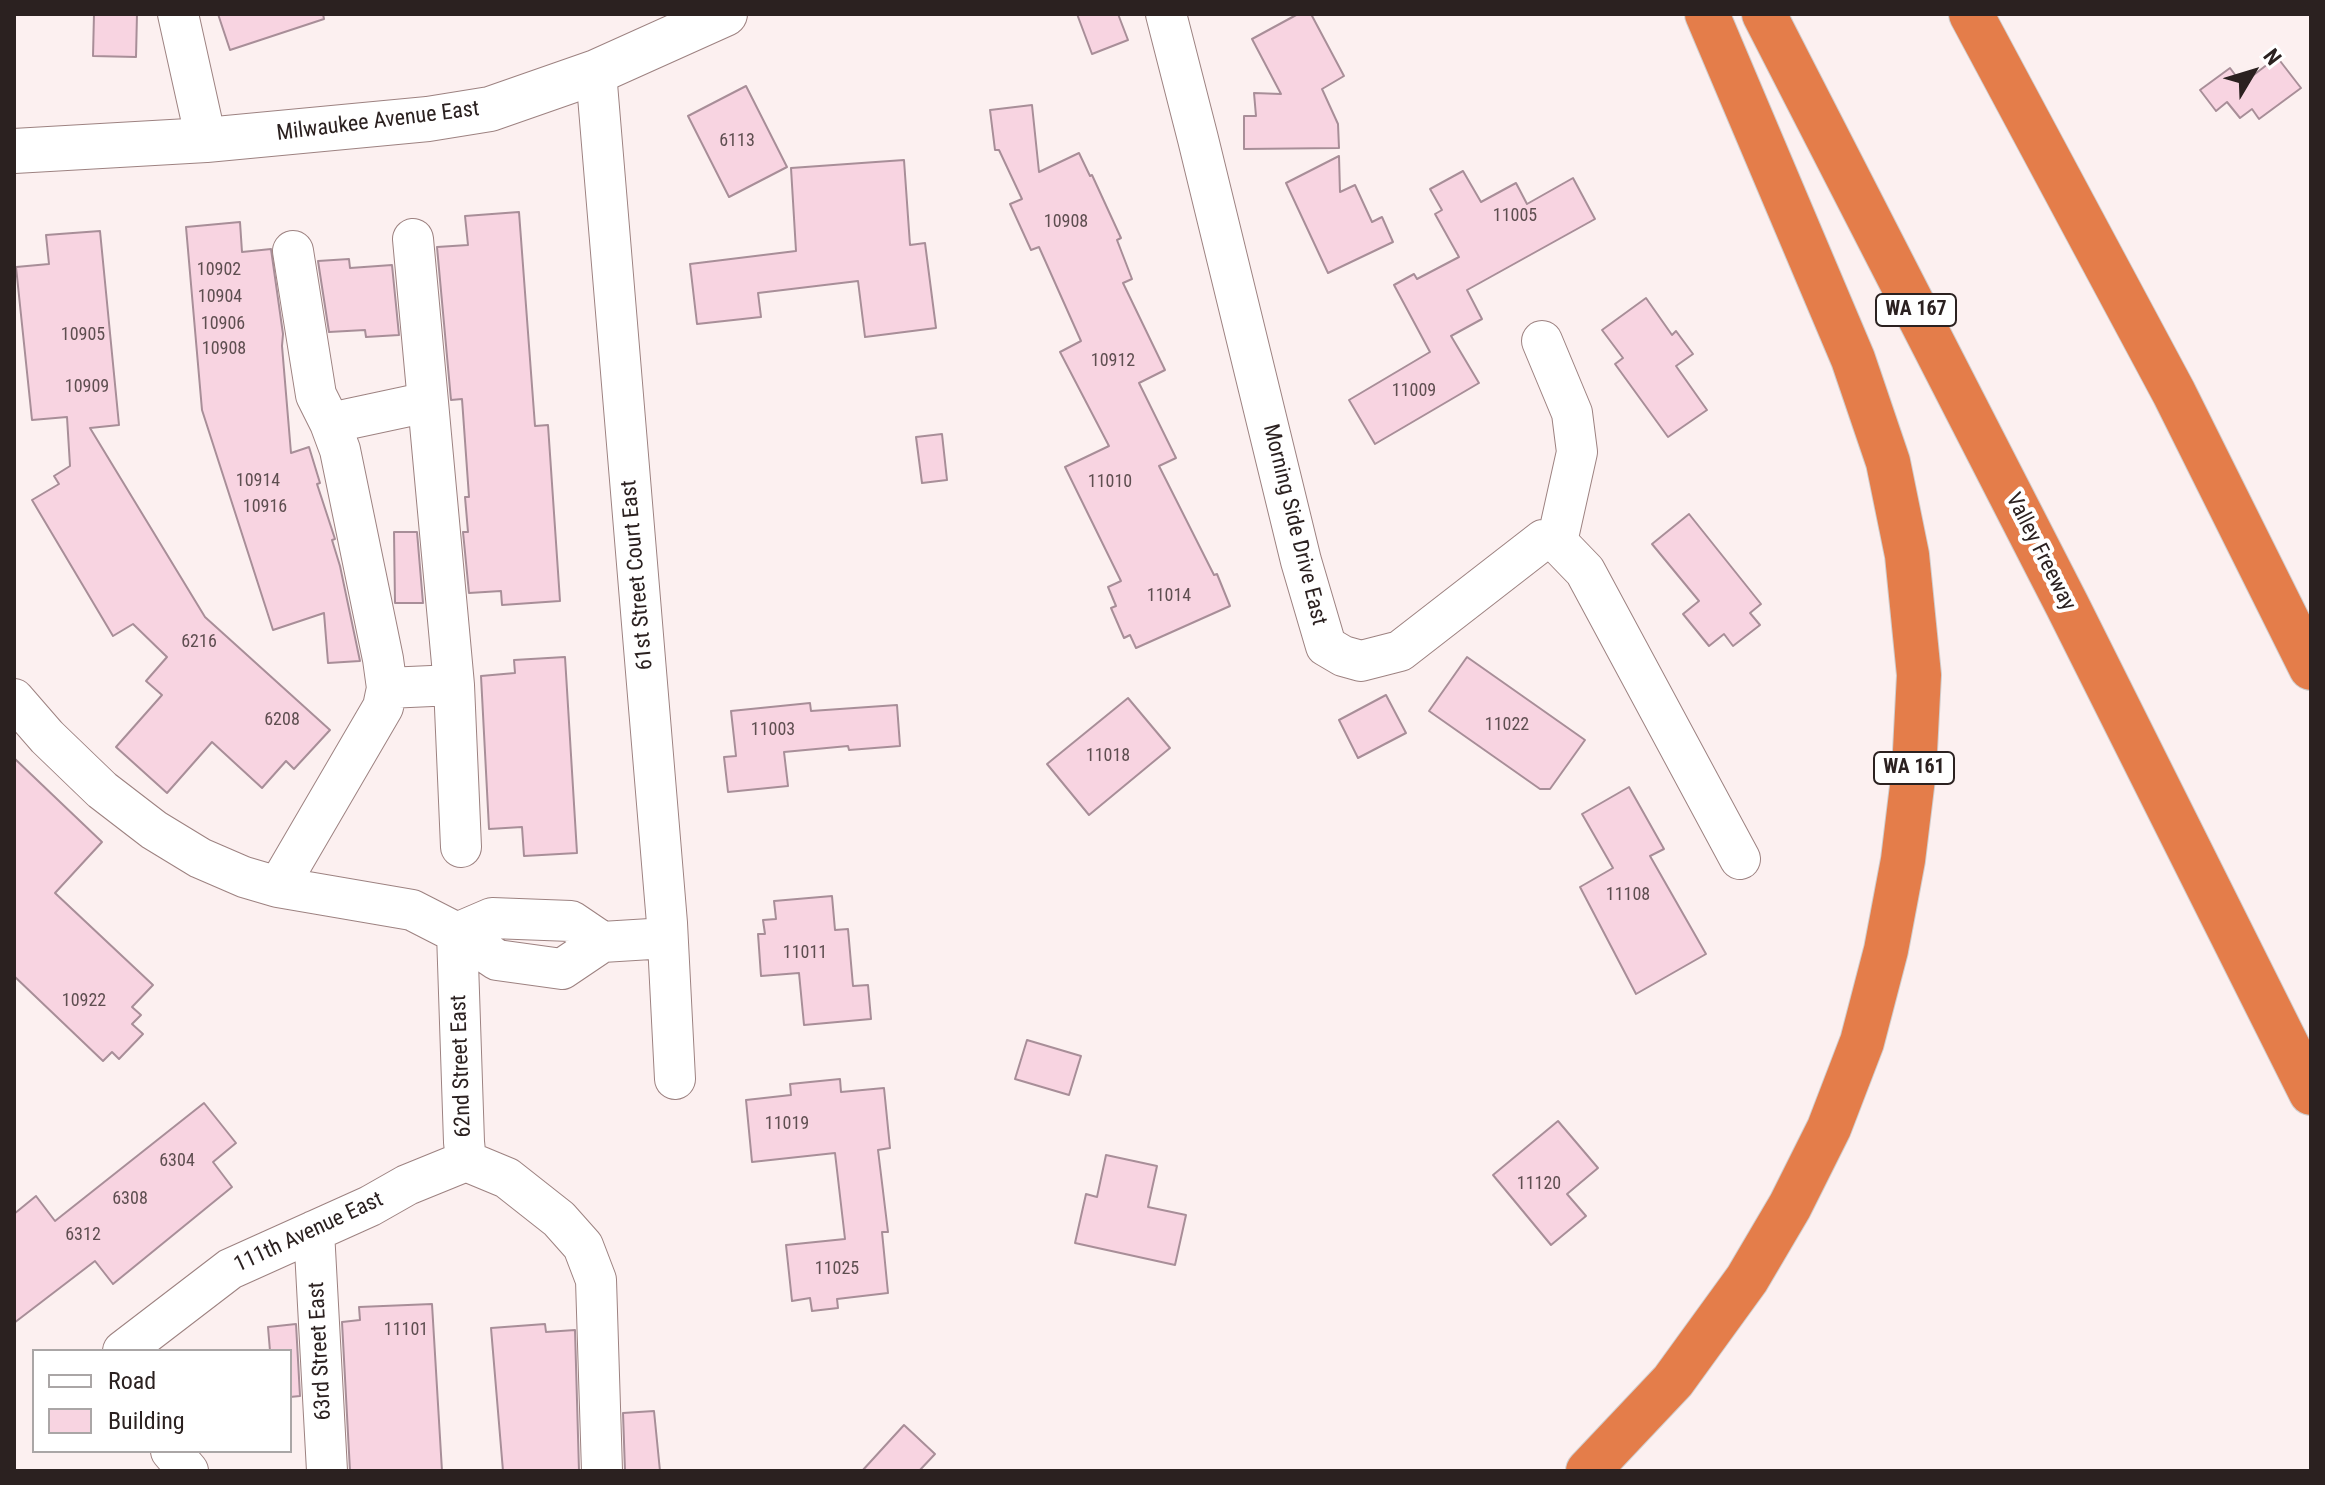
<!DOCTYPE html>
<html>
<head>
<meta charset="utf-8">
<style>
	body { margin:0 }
	#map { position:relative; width:2325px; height:1485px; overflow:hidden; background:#fcf0f0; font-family:"Roboto Condensed",sans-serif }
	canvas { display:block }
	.frame { position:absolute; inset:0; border:16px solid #2b2120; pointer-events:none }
	.legend { position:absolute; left:32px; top:1349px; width:260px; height:104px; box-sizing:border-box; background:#fff; border:2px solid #aaa6a6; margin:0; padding:10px 14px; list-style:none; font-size:24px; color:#2b2120 }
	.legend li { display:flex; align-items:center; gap:16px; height:40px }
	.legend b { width:40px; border:2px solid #aaa6a6 }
	.north { position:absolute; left:2213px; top:32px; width:80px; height:80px; -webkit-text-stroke:6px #fff; paint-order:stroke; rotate:52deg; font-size:22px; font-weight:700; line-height:32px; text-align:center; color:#2b2120 }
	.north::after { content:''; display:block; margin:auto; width:28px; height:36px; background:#2b2120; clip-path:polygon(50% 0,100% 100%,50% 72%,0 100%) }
</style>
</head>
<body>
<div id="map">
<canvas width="2325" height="1485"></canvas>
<div class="frame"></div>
<ul class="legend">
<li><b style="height:10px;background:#fff"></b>Road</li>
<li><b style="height:22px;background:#f8d4e1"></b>Building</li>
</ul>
<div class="north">N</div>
</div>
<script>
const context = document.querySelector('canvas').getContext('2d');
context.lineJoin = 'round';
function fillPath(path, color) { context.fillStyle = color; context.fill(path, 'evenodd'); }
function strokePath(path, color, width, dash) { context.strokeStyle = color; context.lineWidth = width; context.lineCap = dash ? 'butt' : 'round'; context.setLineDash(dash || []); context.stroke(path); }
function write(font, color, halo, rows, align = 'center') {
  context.font = font + ' "Roboto Condensed",sans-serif'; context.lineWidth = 8; context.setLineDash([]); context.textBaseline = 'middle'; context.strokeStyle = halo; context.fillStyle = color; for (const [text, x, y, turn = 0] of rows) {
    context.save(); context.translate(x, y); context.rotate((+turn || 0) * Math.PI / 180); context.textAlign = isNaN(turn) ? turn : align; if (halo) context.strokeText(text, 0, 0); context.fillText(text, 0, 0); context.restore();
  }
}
const building = new Path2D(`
	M 94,14 L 137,14 L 136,57 L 93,56 Z
	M 218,14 L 323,14 L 324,19 L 230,50 Z
	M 1077,14 L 1118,14 L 1128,40 L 1092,54 Z
	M 1298,14 L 1311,14 L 1344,76 L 1322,89 L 1338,124 L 1339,148 L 1244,149 L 1244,116 L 1256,116 L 1254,93 L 1281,94 L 1252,39 Z
	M 2277,57 L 2301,88 L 2259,119 L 2252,109 L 2240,118 L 2227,102 L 2216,111 L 2200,90 L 2230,68 L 2242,84 Z
	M 746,86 L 787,167 L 729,197 L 688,116 Z
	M 1032,105 L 1039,172 L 1079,153 L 1090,176 L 1092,175 L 1121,238 L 1117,240 L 1132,279 L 1123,283 L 1165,370 L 1139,383 L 1176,458 L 1159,466 L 1214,575 L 1217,574 L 1230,606 L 1136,648 L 1130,635 L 1124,638 L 1111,608 L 1116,606 L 1108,587 L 1121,581 L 1065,467 L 1109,446 L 1060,352 L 1081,341 L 1039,247 L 1031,250 L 1010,204 L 1022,199 L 999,150 L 995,150 L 990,110 Z
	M 1339,156 L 1340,192 L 1355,185 L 1372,222 L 1382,217 L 1393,242 L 1328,273 L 1286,183 Z
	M 904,160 L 910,245 L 925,243 L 936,328 L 865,337 L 858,281 L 758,293 L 761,317 L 697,324 L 690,264 L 796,251 L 791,168 Z
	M 1463,171 L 1481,202 L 1516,183 L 1527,204 L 1573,178 L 1595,219 L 1467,290 L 1482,319 L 1451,336 L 1479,383 L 1375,444 L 1349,400 L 1430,352 L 1394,285 L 1414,274 L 1417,279 L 1459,257 L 1435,214 L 1442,210 L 1430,189 Z
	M 519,212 L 535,426 L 548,425 L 560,601 L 502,605 L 501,591 L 469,593 L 463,532 L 468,532 L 465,497 L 469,497 L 462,399 L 451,400 L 437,247 L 468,245 L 465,216 Z
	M 240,222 L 242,252 L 271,249 L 283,334 L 282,346 L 291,453 L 309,447 L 320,483 L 317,484 L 334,536 L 335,539 L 332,540 L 340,566 L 360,661 L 328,663 L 324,613 L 273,630 L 202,410 L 186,227 Z
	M 100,231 L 119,425 L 90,428 L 205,617 L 330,730 L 294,769 L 286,761 L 262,788 L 212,742 L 167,793 L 116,747 L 162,695 L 146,681 L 167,657 L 133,624 L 113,636 L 32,500 L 59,484 L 54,476 L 70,466 L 67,417 L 32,420 L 16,267 L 49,264 L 46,235 Z
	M 349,259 L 350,268 L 392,265 L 399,335 L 366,337 L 365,330 L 329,332 L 318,261 Z
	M 1646,298 L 1672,335 L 1676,331 L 1693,354 L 1676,366 L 1707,410 L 1668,437 L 1615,364 L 1623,358 L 1602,330 Z
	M 942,434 L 947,480 L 922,483 L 916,437 Z
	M 1689,514 L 1761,604 L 1750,613 L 1760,625 L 1733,646 L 1724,634 L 1709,646 L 1683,614 L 1699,601 L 1652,544 Z
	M 394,532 L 417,532 L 423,603 L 395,603 Z
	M 565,657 L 577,853 L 524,856 L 522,827 L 489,829 L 481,676 L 515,673 L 514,660 Z
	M 1467,657 L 1585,740 L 1550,789 L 1540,789 L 1429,711 Z
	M 1386,695 L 1406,733 L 1358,758 L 1339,720 Z
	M 1128,698 L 1170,748 L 1089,815 L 1047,764 Z
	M 810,703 L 811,711 L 897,705 L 900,746 L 849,750 L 848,746 L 784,752 L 788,786 L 728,792 L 724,757 L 736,756 L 731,711 Z
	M 14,758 L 102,842 L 55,893 L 153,985 L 132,1007 L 141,1015 L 132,1024 L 143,1034 L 119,1059 L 112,1052 L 103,1061 L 14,976 Z
	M 1629,787 L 1664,849 L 1650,856 L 1706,954 L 1636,994 L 1580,887 L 1613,868 L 1582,814 Z
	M 832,896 L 835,930 L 848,929 L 853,986 L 868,985 L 871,1019 L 804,1025 L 799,973 L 761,976 L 758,934 L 765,934 L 763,920 L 776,919 L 774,901 Z
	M 1027,1040 L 1081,1056 L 1069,1095 L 1015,1079 Z
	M 840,1079 L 841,1092 L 884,1088 L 890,1148 L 878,1150 L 888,1232 L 882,1232 L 888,1293 L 837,1299 L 838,1308 L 812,1311 L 810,1298 L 792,1301 L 786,1245 L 845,1239 L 835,1153 L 752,1162 L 746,1100 L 791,1095 L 790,1084 Z
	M 204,1103 L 236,1143 L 213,1162 L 232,1187 L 113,1284 L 95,1261 L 14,1323 L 14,1214 L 36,1196 L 55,1221 Z
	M 1558,1121 L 1598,1168 L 1567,1194 L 1586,1216 L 1551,1245 L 1493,1175 Z
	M 1106,1155 L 1157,1166 L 1148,1207 L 1186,1215 L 1175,1265 L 1075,1243 L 1086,1194 L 1097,1197 Z
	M 432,1304 L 442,1471 L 350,1471 L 342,1322 L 360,1320 L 359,1307 Z
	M 296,1324 L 300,1396 L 290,1397 L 290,1351 L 270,1351 L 268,1327 Z
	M 545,1324 L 546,1332 L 575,1330 L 579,1471 L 503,1471 L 491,1328 Z
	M 654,1411 L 660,1471 L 625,1471 L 623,1413 Z
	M 904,1425 L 935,1454 L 919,1471 L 862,1471 Z`);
fillPath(building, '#f8d4e1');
strokePath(building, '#a88e98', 2);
const minor = new Path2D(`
	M 178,14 L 206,140
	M 1166,14 L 1198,139 L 1301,561 L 1326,646 L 1343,656 L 1361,661 L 1400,651 L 1543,540 L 1557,542 L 1585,571 L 1740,859
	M 596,72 L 667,923 L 675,1079
	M 413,239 L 454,685
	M 293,251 L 316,395 L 330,423 L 428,402
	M 1542,341 L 1572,413 L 1577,452 L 1557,542
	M 387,688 L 454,685 L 461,847
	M 14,699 L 47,737 L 102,790 L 154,830 L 200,858 L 244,877 L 278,887 L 412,910 L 457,933 L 497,960 L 562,969 L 602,942 L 667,938
	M 278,887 L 383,707 L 387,688 L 383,659 L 340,450 L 330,423
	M 457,933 L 464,1142 L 466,1161 L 507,1178 L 559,1219 L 583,1246 L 596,1280 L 602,1471
	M 457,933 L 492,918 L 571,921 L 602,942
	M 314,1231 L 327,1471
	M 123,1351 L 230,1269 L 370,1206 L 407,1185 L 466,1161
	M 171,1451 L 188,1471`);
const tertiary = new Path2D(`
	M 14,151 L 206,140 L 428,119 L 490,109 L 596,72 L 725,14`);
const motorway = new Path2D(`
	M 1764,14 L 2067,605 L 2311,1093
	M 1971,14 L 2174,393 L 2311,668
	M 1588,1471 L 1673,1381 L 1747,1279 L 1790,1206 L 1829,1128 L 1862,1042 L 1886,950 L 1903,860 L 1914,770 L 1919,675 L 1907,555 L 1888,462 L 1853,359 L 1707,14`);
strokePath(minor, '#9d8281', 42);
strokePath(tertiary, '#9d8281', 46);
strokePath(motorway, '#d0cece', 46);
strokePath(minor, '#fff', 40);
strokePath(tertiary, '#fff', 44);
strokePath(motorway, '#e47d4a', 44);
write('18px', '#5e4e50', null, [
	["6113",737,141],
	["11005",1515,216],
	["10908",1066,222],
	["10902",219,270],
	["10904",220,297],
	["10906",223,324],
	["10905",83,335],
	["10908",224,349],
	["10912",1113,361],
	["10909",87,387],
	["11009",1414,391],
	["10914",258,481],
	["11010",1110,482],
	["10916",265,507],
	["11014",1169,596],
	["6216",199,642],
	["6208",282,720],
	["11022",1507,725],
	["11003",773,730],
	["11018",1108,756],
	["11108",1628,895],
	["11011",805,953],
	["10922",84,1001],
	["11019",787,1124],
	["6304",177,1161],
	["11120",1539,1184],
	["6308",130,1199],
	["6312",83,1235],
	["11025",837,1269],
	["11101",406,1330]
]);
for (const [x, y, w] of [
	[1916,310,80],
	[1914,768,80]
]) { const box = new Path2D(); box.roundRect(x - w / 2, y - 16, w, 32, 6); context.fillStyle = '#fff'; context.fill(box); strokePath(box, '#2b2120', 2); }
write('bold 20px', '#2b2120', null, [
	["WA 167",1916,310],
	["WA 161",1914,768]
]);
write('22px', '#2b2120', '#fff', [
	["Milwaukee Avenue East",378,122,-7],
	["Morning Side Drive East",1294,525,76],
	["Valley Freeway",2040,552,63],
	["61st Street Court East",638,575,-95],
	["62nd Street East",462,1066,-92],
	["111th Avenue East",309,1233,-25],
	["63rd Street East",321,1351,-93]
]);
</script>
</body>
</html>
